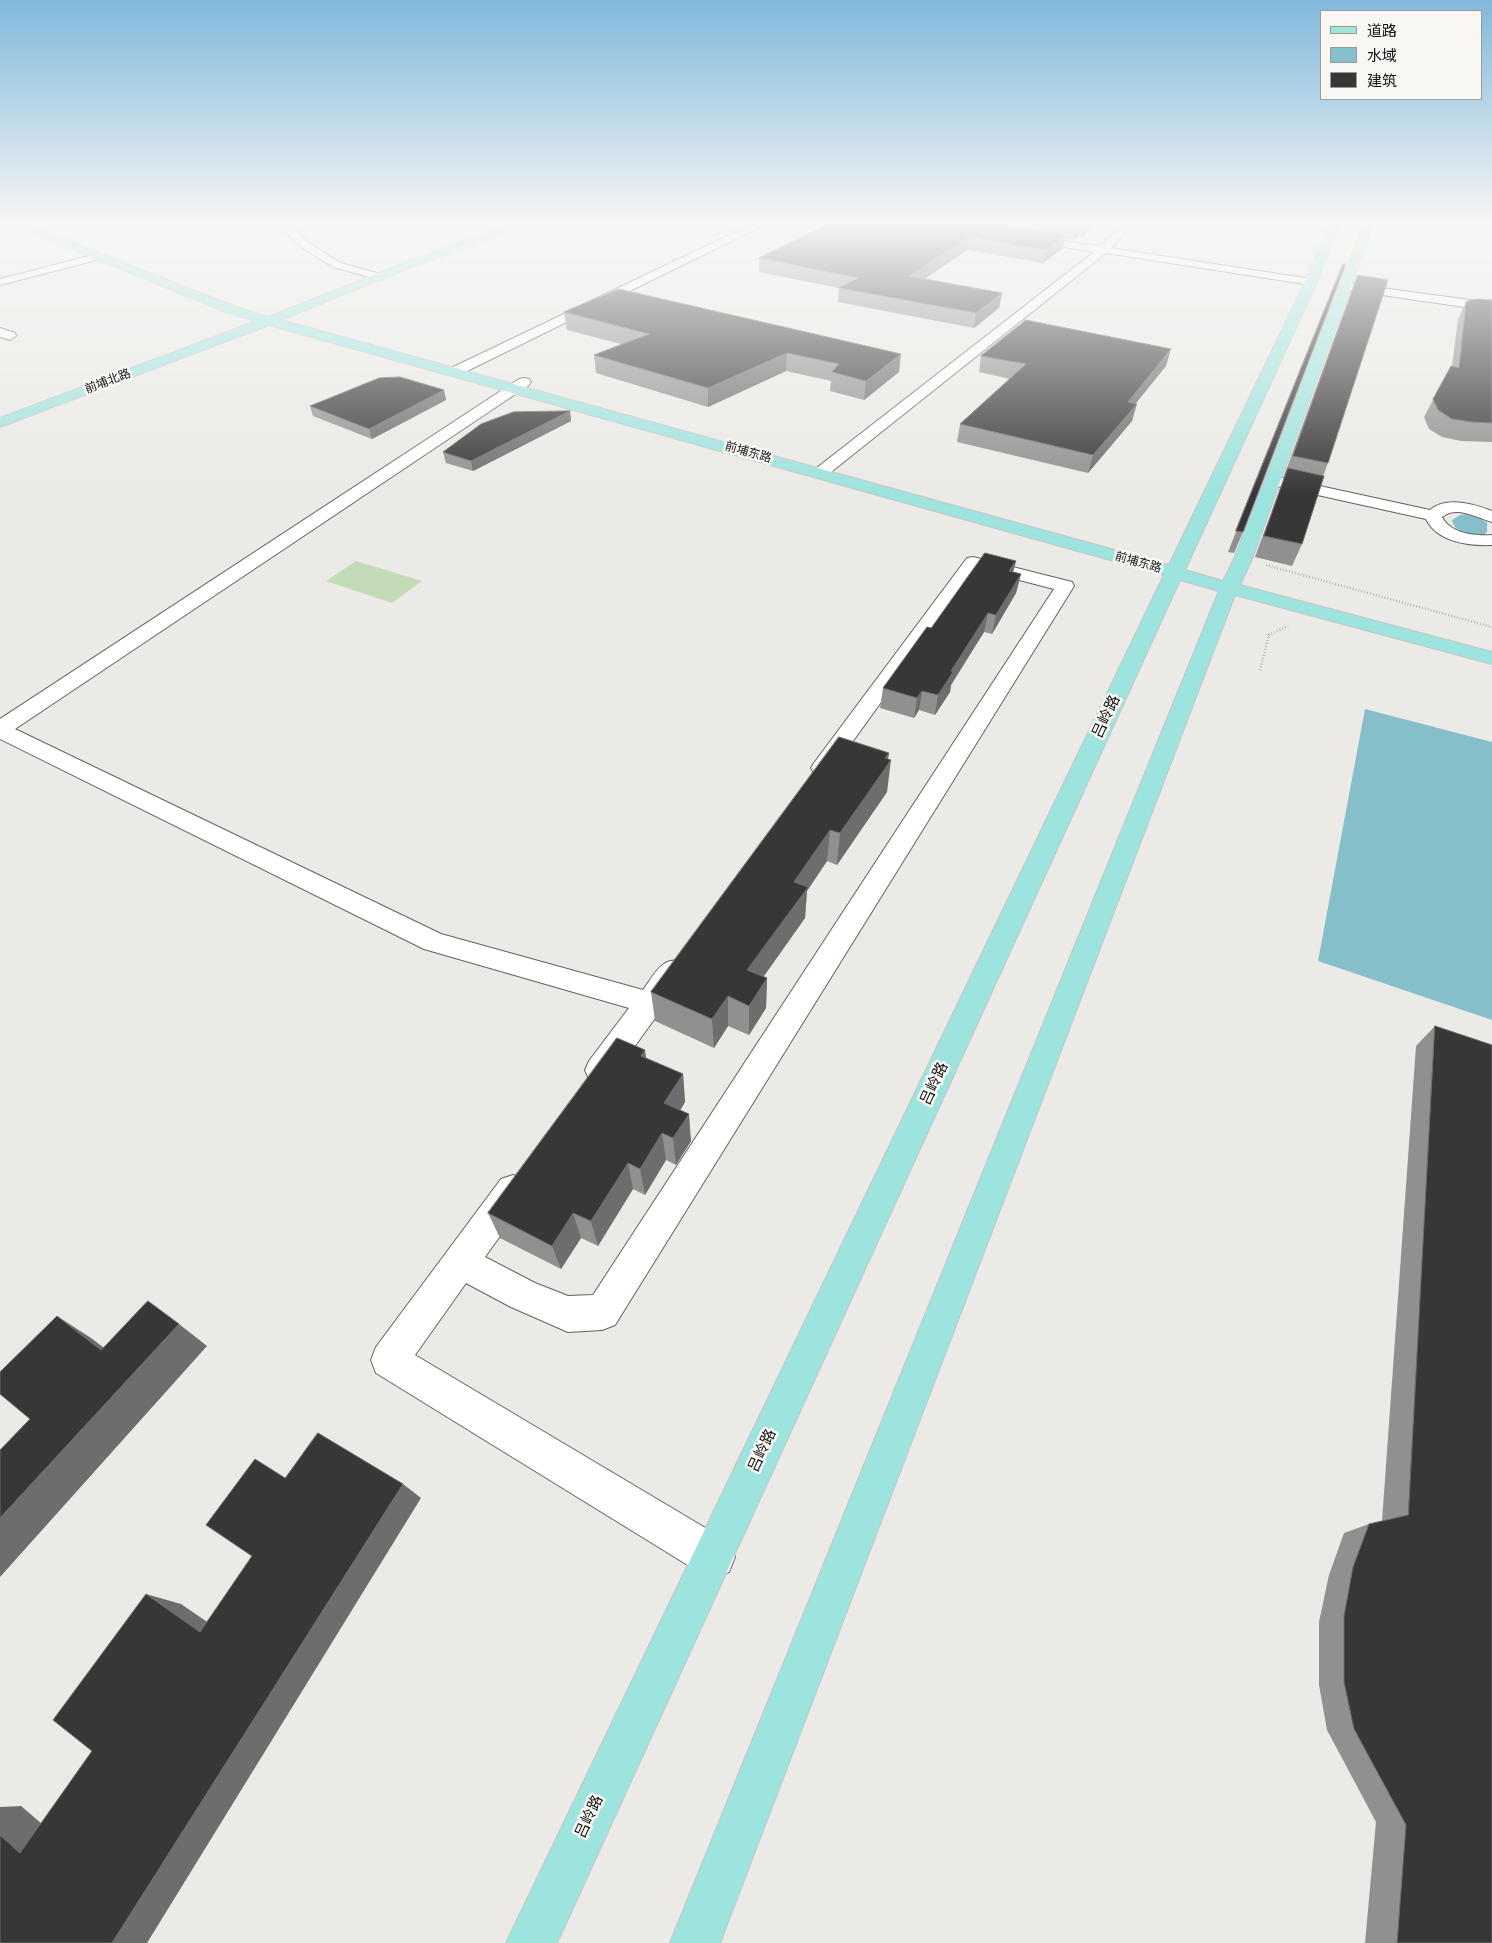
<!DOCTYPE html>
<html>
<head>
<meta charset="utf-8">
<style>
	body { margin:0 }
	#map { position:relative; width:1492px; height:1943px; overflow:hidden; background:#ebeae6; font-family:"Nunito Sans","Noto Sans SC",sans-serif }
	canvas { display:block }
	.legend { position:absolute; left:1320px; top:10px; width:162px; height:90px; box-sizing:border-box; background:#f8f7f4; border:1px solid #9c9b99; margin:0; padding:6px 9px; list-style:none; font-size:15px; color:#121211 }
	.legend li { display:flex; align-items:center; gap:10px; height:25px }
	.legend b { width:25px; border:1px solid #9c9b99 }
</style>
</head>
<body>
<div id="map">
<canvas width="1492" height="1943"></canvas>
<ul class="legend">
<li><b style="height:6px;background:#9de3de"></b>道路</li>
<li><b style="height:14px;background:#86bfca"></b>水域</li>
<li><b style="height:14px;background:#393638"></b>建筑</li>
</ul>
</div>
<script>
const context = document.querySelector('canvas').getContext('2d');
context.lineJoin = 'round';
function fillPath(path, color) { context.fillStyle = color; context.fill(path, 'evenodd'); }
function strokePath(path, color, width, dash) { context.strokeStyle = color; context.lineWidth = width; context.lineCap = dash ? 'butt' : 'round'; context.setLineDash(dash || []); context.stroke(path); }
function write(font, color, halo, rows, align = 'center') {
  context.font = font + ' "Nunito Sans","Noto Sans SC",sans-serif'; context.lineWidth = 5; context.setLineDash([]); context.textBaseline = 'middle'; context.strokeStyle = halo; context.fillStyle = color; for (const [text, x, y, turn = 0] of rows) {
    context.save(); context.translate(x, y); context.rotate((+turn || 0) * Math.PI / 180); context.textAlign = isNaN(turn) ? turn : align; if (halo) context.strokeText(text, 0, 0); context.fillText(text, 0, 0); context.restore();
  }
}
fillPath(new Path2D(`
	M 356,561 L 422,581 L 392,603 L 326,581 Z`), '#c4dbb8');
fillPath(new Path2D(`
	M 1468,514 L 1476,515 L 1487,523 L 1487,532 L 1482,536 C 1470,534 1455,534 1452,520 L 1460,515 Z
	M 1365,709 L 1492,742 L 1492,1020 L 1318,961 Z`), '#86bfca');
const minor = new Path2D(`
	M 274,223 L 286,223 L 312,245 L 341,263 L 384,275 L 386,277 L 380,280 L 333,267 L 304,249 Z
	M 754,223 L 768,223 L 459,375 L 449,375 L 447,372 L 449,369 Z
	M 1123,223 L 1134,223 L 1111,248 L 1311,279 L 1317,282 L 1311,285 L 1106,253 L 826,476 L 814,476 L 812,473 L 814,470 L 1094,252 L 1028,241 L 1024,240 L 1023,238 L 1024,236 L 1101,246 Z
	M 89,256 L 95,259 L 93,261 L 0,285 L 0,279 Z
	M 1345,283 L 1492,303 L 1492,311 L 1341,289 L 1339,287 L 1341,285 Z
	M 0,328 L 15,333 L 16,336 L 10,340 L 0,337 Z
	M 524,378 L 529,379 L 531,382 L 529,385 L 15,729 L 441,934 L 643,990 C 655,974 662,955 684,962 L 688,970 L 684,978 L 611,1079 L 600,1083 L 589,1079 L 585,1070 L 589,1061 L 629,1008 L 424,949 L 0,739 L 0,719 L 519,379 Z
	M 1283,478 L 1430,510 C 1446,496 1474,504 1492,511 L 1492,522 C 1477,518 1457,505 1442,517 C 1451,534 1475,536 1492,535 L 1492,545 C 1469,546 1437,542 1426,519 L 1277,486 L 1275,483 L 1277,480 Z
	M 973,557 L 1072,582 L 1074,586 L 615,1325 L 602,1330 L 568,1332 L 511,1307 L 466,1283 L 415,1355 L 729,1542 L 735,1557 L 729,1572 L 714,1578 L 699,1572 L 376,1373 L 371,1360 L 376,1347 L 501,1179 L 513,1175 L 525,1179 L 529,1190 L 525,1201 L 485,1257 L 535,1283 L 568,1296 L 593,1295 L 1054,589 L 977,569 L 830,773 L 822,775 L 814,773 L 811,768 L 814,763 L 967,558 Z`);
const major = new Path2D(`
	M 8,223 L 23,223 L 234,306 L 268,317 L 399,265 L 514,223 L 530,223 L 407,269 L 281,320 L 1169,565 L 1305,282 L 1330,223 L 1340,223 L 1317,282 L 1185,570 L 1223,581 L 1234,559 L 1364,223 L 1374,223 L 1252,559 L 1240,585 L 1492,652 L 1492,664 L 1235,595 L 720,1943 L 670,1943 L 1219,591 L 1180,580 L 557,1943 L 506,1943 L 1164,575 L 269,325 L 0,427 L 0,418 L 256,321 L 226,312 Z`);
strokePath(minor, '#63625f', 2);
strokePath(major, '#c6c6c6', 2);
strokePath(new Path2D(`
	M 1266,565 L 1492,627
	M 1260,670 L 1269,635 L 1288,626`), '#848381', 2.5, [0.5, 2.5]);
fillPath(minor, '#fff');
fillPath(major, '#9de3de');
fillPath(new Path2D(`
	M 830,223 L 1096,223 L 1082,237 L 1078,236 L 1073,240 L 1065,238 L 1063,248 L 1043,263 L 967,250 L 924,279 L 1002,293 L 999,308 L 974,328 L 838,302 L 839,288 L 759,272 L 759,258 Z
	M 1343,264 L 1243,532 L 1234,553 L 1228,552 Z
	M 1358,275 L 1328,463 L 1323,476 L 1302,544 L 1292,566 L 1255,557 L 1285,476 L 1284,476 L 1351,292 Z
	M 1492,300 L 1492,442 L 1461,441 L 1442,437 L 1429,429 L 1424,417 L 1451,366 L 1452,366 L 1458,319 L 1466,302 Z
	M 564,312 L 899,372 L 864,400 L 830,391 L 831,381 L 786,371 L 708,407 L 596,373 L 594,355 L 621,344 L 567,330 Z
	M 981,356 L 1166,366 L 1136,403 L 1132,421 L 1088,473 L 957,442 L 960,424 L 1010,379 L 979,372 Z
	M 444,390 L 446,400 L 372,439 L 313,416 L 310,406 Z
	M 570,411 L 571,421 L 473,471 L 446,463 L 443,452 Z
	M 1016,561 L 1013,572 L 1021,574 L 1016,593 L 992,634 L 984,632 L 951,685 L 950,692 L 935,715 L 919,710 L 914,718 L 880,708 L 883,688 L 931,628 Z
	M 889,753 L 888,759 L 887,792 L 837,865 L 827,861 L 807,891 L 805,918 L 763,977 L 767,978 L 766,1008 L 749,1035 L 728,1026 L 714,1048 L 655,1021 L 651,992 Z
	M 1435,1026 L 1492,1943 L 1365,1943 L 1376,1822 L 1327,1730 L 1319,1685 L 1319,1622 L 1329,1575 L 1344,1533 L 1369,1524 L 1382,1521 L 1416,1046 Z
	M 646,1058 L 683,1074 L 685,1102 L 680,1110 L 691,1141 L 676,1165 L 666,1160 L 645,1195 L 633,1189 L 598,1246 L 581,1238 L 561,1269 L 500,1238 L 488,1213 Z`), '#92908f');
fillPath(new Path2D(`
	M 1081,223 L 1078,236 L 1073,240 L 1076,226 Z
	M 1096,223 L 1082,237 L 1085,224 Z
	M 1066,235 L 1063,248 L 1043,263 L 1046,250 Z
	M 969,237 L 967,250 L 907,291 L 909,276 Z
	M 1002,293 L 999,308 L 974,328 L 976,313 Z
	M 1171,349 L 1166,366 L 1123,419 L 1128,402 Z
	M 787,353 L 786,371 L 708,407 L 708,388 Z
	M 901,354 L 899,372 L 864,400 L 866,381 Z
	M 444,390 L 446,400 L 372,439 L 369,429 Z
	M 1137,404 L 1132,421 L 1088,473 L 1093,455 Z
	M 570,411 L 571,421 L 473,471 L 471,461 Z
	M 1016,561 L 1011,580 L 1009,571 Z
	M 1021,574 L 1016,593 L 992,634 L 996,615 Z
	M 988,613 L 984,632 L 951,685 L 950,692 L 935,715 L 938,695 L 951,671 Z
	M 922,691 L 919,710 L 914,718 L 917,698 Z
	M 889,753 L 886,768 L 891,760 L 887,792 L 837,865 L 840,833 Z
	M 830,830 L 827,861 L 807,891 L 805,918 L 747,1000 L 747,970 L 794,882 Z
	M 767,978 L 766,1008 L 749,1035 L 749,1006 Z
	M 728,996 L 728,1026 L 714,1048 L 712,1019 Z
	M 645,1050 L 649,1079 L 641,1056 Z
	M 683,1074 L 685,1102 L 668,1131 L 664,1103 Z
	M 689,1114 L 691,1141 L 676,1165 L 673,1138 Z
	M 662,1133 L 666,1160 L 645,1195 L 640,1169 Z
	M 628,1163 L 633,1189 L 598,1246 L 591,1221 Z
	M 573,1213 L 581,1238 L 561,1269 L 552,1246 Z
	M 57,1316 L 91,1338 L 133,1370 L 101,1350 Z
	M 179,1324 L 207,1346 L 0,1577 L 0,1518 Z
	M 403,1484 L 421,1498 L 147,1943 L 112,1943 Z
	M 146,1594 L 181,1604 L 232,1639 L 200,1632 Z
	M 21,1806 L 68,1846 L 20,1853 L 0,1835 L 0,1807 Z`), '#6e6c6c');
const building = new Path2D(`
	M 830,223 L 991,223 L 1066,235 L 1046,250 L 969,237 L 909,276 L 1002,293 L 976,313 L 839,288 L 858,278 L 759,258 Z
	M 1056,223 L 1080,223 L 1076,226 Z
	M 1343,264 L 1346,264 L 1243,532 L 1236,531 Z
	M 1358,275 L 1388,280 L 1328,463 L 1293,456 Z
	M 619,289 L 901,354 L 866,381 L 832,372 L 839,364 L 787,353 L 708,388 L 594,355 L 649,334 L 564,312 Z
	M 1477,299 L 1492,300 L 1492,423 L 1472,422 L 1452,419 L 1438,410 L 1433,399 L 1451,366 L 1459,368 L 1466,302 Z
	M 1026,320 L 1171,349 L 1128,402 L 1137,404 L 1093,455 L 960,424 L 1026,364 L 981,356 Z
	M 400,377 L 444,390 L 369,429 L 310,406 L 379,378 Z
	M 570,411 L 471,461 L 443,452 L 481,424 L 513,412 Z
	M 1288,468 L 1324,476 L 1302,544 L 1264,536 Z
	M 985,553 L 1016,561 L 1009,571 L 1021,574 L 996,615 L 988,613 L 951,671 L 953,672 L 938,695 L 922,691 L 917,698 L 883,688 L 927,627 L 931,628 Z
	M 839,737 L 889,753 L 885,758 L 891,760 L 840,833 L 830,830 L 794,882 L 808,887 L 747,970 L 767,978 L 749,1006 L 728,996 L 712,1019 L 651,992 Z
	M 1435,1026 L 1492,1045 L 1492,1943 L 1397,1943 L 1406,1825 L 1354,1729 L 1344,1682 L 1344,1616 L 1353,1567 L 1369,1524 L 1408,1515 Z
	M 617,1038 L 645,1050 L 641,1056 L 683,1074 L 664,1103 L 689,1114 L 673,1138 L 662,1133 L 640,1169 L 628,1163 L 591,1221 L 573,1213 L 552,1246 L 488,1213 Z
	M 148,1301 L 179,1324 L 0,1518 L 0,1450 L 30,1419 L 0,1394 L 0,1372 L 57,1316 L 101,1350 Z
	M 318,1433 L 403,1484 L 112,1943 L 0,1943 L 0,1835 L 20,1853 L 92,1751 L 53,1720 L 146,1594 L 200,1632 L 252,1556 L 206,1525 L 255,1459 L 285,1478 Z`);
fillPath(building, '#393638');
strokePath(building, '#6e6c6c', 1);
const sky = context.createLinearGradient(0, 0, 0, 495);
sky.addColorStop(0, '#81b8dc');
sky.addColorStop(0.45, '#f6f6f4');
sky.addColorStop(1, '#f6f6f400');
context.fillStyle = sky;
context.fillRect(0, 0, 1492, 495);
write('12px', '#121211', '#f8f7f4', [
	["前埔北路",108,382,-21],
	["前埔东路",748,453,16],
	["前埔东路",1138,563,16]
]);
write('15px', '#121211', '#f8f7f4', [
	["吕岭路",1107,717,-65],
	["吕岭路",935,1084,-65],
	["吕岭路",763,1451,-65],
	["吕岭路",590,1817,-65]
]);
</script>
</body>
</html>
